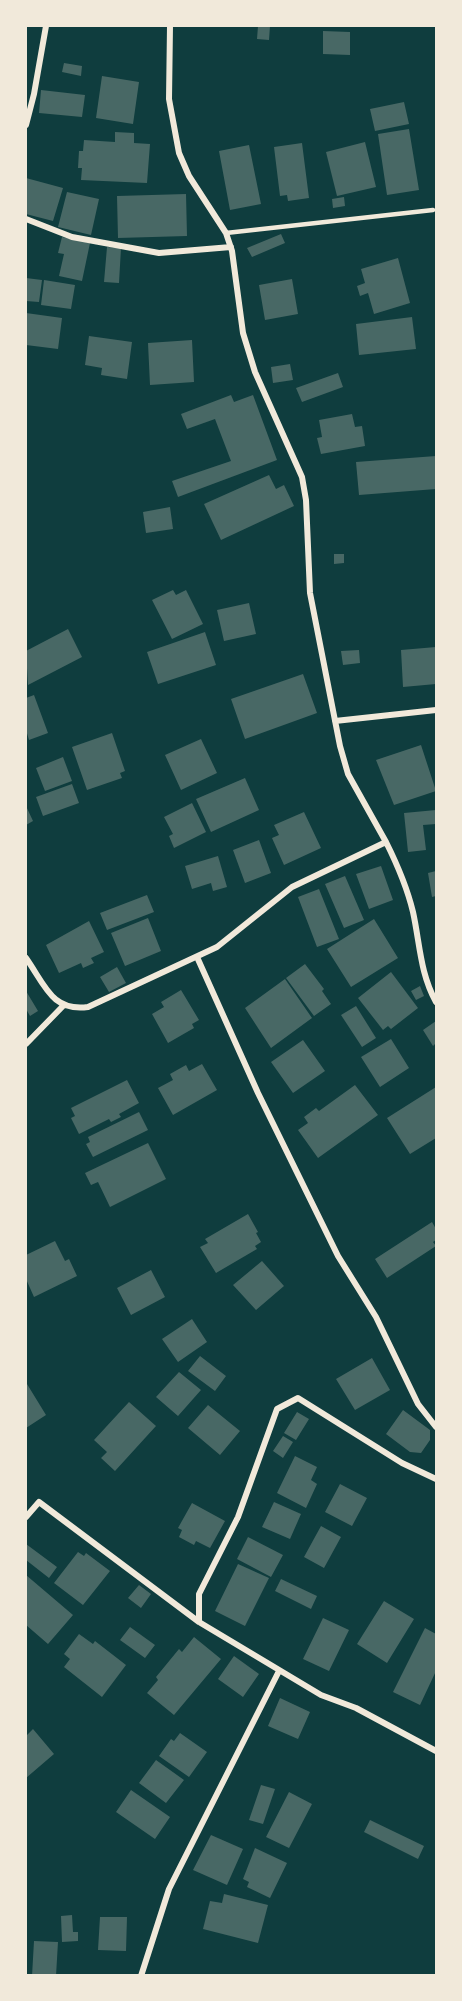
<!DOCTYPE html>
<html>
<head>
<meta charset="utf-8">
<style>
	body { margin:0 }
	#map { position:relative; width:462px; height:2001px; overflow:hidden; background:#0f3d3e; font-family:Commissioner,sans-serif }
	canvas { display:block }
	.frame { position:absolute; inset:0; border:27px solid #f1e9da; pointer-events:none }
</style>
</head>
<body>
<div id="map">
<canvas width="462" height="2001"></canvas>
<div class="frame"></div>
</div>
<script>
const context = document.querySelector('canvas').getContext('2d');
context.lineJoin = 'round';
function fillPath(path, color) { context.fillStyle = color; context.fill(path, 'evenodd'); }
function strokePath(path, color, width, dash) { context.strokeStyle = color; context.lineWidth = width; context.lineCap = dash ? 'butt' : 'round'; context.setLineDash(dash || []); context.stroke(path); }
fillPath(new Path2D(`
	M 258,26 L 270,26 L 269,40 L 257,39 Z
	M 323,31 L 350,32 L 350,55 L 323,54 Z
	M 64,63 L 82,66 L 81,76 L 62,72 Z
	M 102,76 L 139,82 L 133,124 L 96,118 Z
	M 41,90 L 85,95 L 82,117 L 39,113 Z
	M 404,102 L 409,124 L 375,131 L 370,109 Z
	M 409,129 L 419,190 L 387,195 L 378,134 Z
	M 115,132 L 134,133 L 134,143 L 150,144 L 147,183 L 81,180 L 82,168 L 78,168 L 79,151 L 83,151 L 84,140 L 115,142 Z
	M 365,142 L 376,187 L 337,196 L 326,152 Z
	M 302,143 L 309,198 L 288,201 L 287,195 L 280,196 L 274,147 Z
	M 249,145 L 261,204 L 230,210 L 219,151 Z
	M 26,178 L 63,188 L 53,221 L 26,214 Z
	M 67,192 L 99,199 L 91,235 L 58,227 Z
	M 186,194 L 187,236 L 118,238 L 117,196 Z
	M 344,197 L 345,206 L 333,208 L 332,199 Z
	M 281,234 L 285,243 L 252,257 L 247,248 Z
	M 62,237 L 90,243 L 82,281 L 59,276 L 64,254 L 58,253 Z
	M 107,247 L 121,248 L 119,283 L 104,282 Z
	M 398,258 L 410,303 L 374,314 L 368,293 L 360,296 L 357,286 L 365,283 L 361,269 Z
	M 26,278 L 42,280 L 39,302 L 26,301 Z
	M 292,279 L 298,314 L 265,320 L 259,285 Z
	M 44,280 L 75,285 L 71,309 L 41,305 Z
	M 26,313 L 62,318 L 58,349 L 26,345 Z
	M 412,317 L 416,349 L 359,355 L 356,324 Z
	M 89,336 L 132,342 L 127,379 L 101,375 L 102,368 L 85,365 Z
	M 192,340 L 194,382 L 150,385 L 148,343 Z
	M 290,364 L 293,380 L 273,383 L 271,367 Z
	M 338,373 L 343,387 L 302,402 L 296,388 Z
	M 231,395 L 234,402 L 253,395 L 277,460 L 178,497 L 172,481 L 231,461 L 215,419 L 187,429 L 181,414 Z
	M 352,414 L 355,427 L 362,426 L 365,446 L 321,454 L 317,438 L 322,437 L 319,420 Z
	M 436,456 L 436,489 L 359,495 L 356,462 Z
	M 269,475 L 276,489 L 284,485 L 294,506 L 221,540 L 204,504 Z
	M 170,507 L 173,529 L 146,533 L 143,512 Z
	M 334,554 L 344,554 L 344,563 L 334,564 Z
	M 173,590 L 176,595 L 186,590 L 203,624 L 172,639 L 152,600 Z
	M 249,603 L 256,634 L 224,641 L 217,610 Z
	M 68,629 L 82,657 L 28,685 L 26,651 Z
	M 205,632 L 216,665 L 158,684 L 147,652 Z
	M 436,647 L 436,684 L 403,687 L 401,650 Z
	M 359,650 L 360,663 L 343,665 L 341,651 Z
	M 303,674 L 317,713 L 245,739 L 231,699 Z
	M 34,695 L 48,733 L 29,740 L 26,730 L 26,698 Z
	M 112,733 L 125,771 L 120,773 L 122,778 L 87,790 L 72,747 Z
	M 201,739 L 217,773 L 181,790 L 165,755 Z
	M 421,745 L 436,791 L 394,805 L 376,760 Z
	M 63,757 L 72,781 L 45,791 L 36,768 Z
	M 245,778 L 259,810 L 211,832 L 196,799 Z
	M 72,784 L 79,803 L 43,816 L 36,797 Z
	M 192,803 L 206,832 L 174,848 L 169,836 L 173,834 L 164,817 Z
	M 26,806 L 33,821 L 26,825 Z
	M 436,810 L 436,824 L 423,825 L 426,850 L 408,852 L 404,813 Z
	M 304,812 L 321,848 L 284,865 L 272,838 L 279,835 L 274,825 Z
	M 259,840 L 271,873 L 245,883 L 233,850 Z
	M 218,856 L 227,887 L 213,891 L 211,883 L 192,889 L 185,866 Z
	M 381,866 L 393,900 L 369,909 L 356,874 Z
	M 436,871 L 436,896 L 432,897 L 428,873 Z
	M 345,876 L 364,920 L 344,928 L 325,884 Z
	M 319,889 L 339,939 L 317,947 L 298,897 Z
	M 147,895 L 154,912 L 107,930 L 100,913 Z
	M 148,918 L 161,951 L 125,966 L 111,933 Z
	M 374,919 L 398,958 L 351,987 L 327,949 Z
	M 89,921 L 104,952 L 91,958 L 94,963 L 83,968 L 81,963 L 59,973 L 46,945 Z
	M 305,964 L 324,989 L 322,991 L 331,1004 L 314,1016 L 286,978 Z
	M 117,967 L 126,983 L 109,992 L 100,977 Z
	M 391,972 L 418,1008 L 391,1029 L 388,1026 L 383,1030 L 358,998 Z
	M 285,979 L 312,1018 L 271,1048 L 245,1008 Z
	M 420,986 L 424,996 L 416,1000 L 411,991 Z
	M 181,990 L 199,1020 L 192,1024 L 194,1028 L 168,1043 L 152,1014 L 164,1007 L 161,1002 Z
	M 26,991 L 38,1011 L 30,1016 L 26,1009 Z
	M 356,1006 L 376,1038 L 362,1047 L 341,1015 Z
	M 436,1021 L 436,1043 L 433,1046 L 423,1030 Z
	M 391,1039 L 409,1068 L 380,1087 L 361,1057 Z
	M 303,1040 L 325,1071 L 293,1093 L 271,1062 Z
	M 202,1064 L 217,1090 L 173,1115 L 158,1088 L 173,1080 L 170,1074 L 186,1065 L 189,1071 Z
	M 127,1080 L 139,1103 L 119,1114 L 121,1117 L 111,1122 L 109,1119 L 79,1134 L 71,1118 L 75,1116 L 71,1108 Z
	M 355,1085 L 378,1115 L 318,1158 L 298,1130 L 308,1123 L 304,1117 L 316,1108 L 319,1111 Z
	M 436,1087 L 436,1138 L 410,1154 L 387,1118 Z
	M 139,1112 L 148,1130 L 93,1157 L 86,1144 L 90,1142 L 88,1137 Z
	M 148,1143 L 166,1179 L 110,1207 L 98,1182 L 91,1185 L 85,1173 Z
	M 248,1214 L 258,1232 L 256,1233 L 261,1242 L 255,1246 L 257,1249 L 216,1273 L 200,1247 L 208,1243 L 205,1239 Z
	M 432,1222 L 436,1229 L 436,1240 L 433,1242 L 436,1246 L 387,1278 L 375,1259 Z
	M 55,1241 L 65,1261 L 69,1259 L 77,1276 L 34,1297 L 26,1279 L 26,1255 Z
	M 262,1261 L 284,1286 L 256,1310 L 233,1285 Z
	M 151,1270 L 165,1297 L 131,1315 L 117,1288 Z
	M 192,1319 L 207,1342 L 178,1362 L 162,1339 Z
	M 200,1356 L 226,1376 L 215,1391 L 188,1371 Z
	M 372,1358 L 390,1390 L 355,1410 L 336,1379 Z
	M 179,1372 L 201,1390 L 178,1416 L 156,1397 Z
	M 27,1384 L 46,1415 L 26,1428 L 26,1385 Z
	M 129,1402 L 156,1426 L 115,1471 L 101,1458 L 107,1452 L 94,1440 Z
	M 208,1405 L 240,1431 L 220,1455 L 188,1428 Z
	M 403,1410 L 430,1430 L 430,1440 L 421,1453 L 410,1452 L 386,1434 Z
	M 297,1412 L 309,1419 L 296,1440 L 284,1433 Z
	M 283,1436 L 293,1442 L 283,1458 L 273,1451 Z
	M 295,1456 L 317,1467 L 311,1480 L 317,1484 L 306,1508 L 277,1493 Z
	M 340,1484 L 367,1498 L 352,1526 L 325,1512 Z
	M 274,1502 L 301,1514 L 290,1539 L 262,1527 Z
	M 192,1503 L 225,1521 L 210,1548 L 196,1541 L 194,1545 L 179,1537 L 182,1530 L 178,1528 Z
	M 321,1526 L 341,1537 L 324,1568 L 304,1557 Z
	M 248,1537 L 283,1555 L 271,1577 L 237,1559 Z
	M 26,1544 L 57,1567 L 49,1578 L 26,1560 Z
	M 78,1552 L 84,1556 L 86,1553 L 110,1571 L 83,1605 L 54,1583 Z
	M 238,1564 L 269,1578 L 245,1626 L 215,1611 Z
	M 26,1575 L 73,1615 L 48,1644 L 26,1625 Z
	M 281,1579 L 317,1596 L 311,1609 L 275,1591 Z
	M 139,1585 L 151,1594 L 141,1608 L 128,1598 Z
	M 384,1601 L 414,1619 L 387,1663 L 357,1644 Z
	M 323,1618 L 349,1630 L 329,1671 L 303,1659 Z
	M 130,1627 L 155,1645 L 145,1658 L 120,1640 Z
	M 425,1628 L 436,1634 L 436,1671 L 420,1705 L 393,1692 Z
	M 79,1634 L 93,1644 L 95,1641 L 126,1665 L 102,1697 L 64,1667 L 70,1659 L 64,1654 Z
	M 194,1637 L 221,1659 L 174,1715 L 147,1693 L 158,1680 L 156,1677 L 179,1649 L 182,1652 Z
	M 234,1656 L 259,1674 L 243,1697 L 218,1679 Z
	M 280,1698 L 310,1712 L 298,1739 L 268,1726 Z
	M 33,1729 L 54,1754 L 26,1778 L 26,1736 Z
	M 180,1733 L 207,1752 L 189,1777 L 159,1756 L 171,1739 L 174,1741 Z
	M 156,1760 L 184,1780 L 166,1803 L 139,1783 Z
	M 261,1785 L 275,1789 L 263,1824 L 249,1820 Z
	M 131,1790 L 170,1817 L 155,1839 L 116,1812 Z
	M 289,1792 L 312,1804 L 289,1848 L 266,1837 Z
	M 370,1820 L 424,1846 L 418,1859 L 364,1832 Z
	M 211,1835 L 243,1849 L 227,1885 L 193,1870 Z
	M 255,1848 L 287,1863 L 270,1898 L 247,1887 L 249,1882 L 243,1879 Z
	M 224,1894 L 268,1905 L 258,1943 L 203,1929 L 210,1901 L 222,1903 Z
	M 72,1915 L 73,1932 L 78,1932 L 78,1941 L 62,1942 L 61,1916 Z
	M 100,1917 L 127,1917 L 126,1951 L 98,1950 Z
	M 34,1941 L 58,1942 L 56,1976 L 32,1976 Z`), '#486865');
strokePath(new Path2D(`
	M 226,233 L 433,210`), '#f1e9da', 4.5);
strokePath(new Path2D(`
	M 170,26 L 169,99 L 179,153 L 189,176 L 226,233 L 232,251 L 243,333 L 255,372 L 302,477 L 306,500 L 310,593 L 340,746 L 348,774 L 386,842
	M 26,125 L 34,94 L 46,26
	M 26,219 L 72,237 L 159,253 L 231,247
	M 335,721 L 436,710
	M 197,957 L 258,1093 L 338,1256 L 376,1317 L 418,1404 L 436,1427
	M 26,958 C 45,985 52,1012 88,1007 L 217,947 L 292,887 L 386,842 C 397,864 407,887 413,912 C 420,944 420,973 436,1002
	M 26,1044 L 63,1006
	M 26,1517 L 39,1502 L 199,1622 L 321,1695 L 356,1708 L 436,1751
	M 199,1622 L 199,1594 L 238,1517 L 277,1409 L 298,1398 L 402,1463 L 436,1479
	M 141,1976 L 169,1889 L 279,1671`), '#f1e9da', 6);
</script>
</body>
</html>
